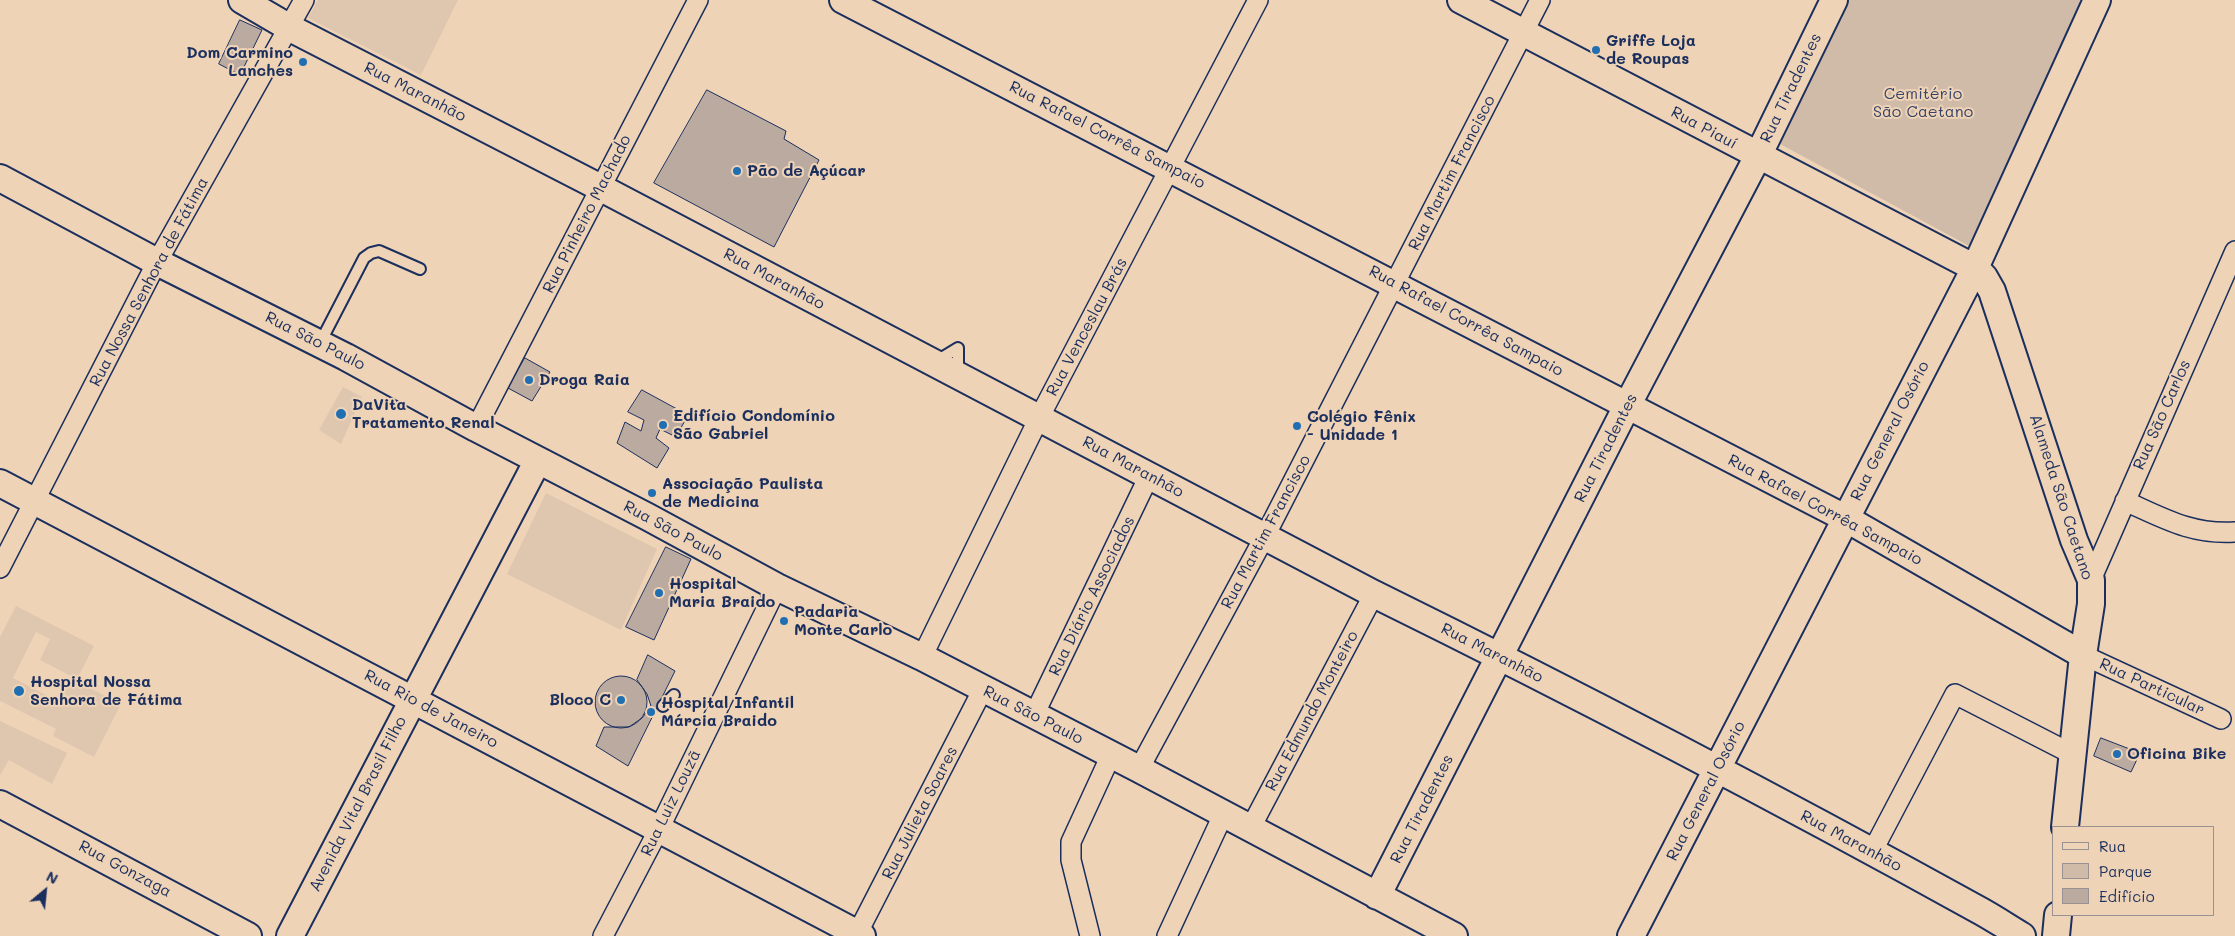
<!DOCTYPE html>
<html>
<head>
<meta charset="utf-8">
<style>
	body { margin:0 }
	#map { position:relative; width:2235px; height:936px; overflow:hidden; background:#efd3b6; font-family:Mali,sans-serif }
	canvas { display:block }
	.legend { position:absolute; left:2052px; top:826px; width:162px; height:90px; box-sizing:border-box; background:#efd3b6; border:1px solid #9a9193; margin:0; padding:6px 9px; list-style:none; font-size:15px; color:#1b2f5e }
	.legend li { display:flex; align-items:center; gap:10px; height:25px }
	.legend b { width:25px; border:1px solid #9a9193 }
	.north { position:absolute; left:20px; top:866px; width:50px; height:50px; -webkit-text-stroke:4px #efd3b6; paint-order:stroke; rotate:28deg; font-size:14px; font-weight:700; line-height:20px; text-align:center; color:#1b2f5e }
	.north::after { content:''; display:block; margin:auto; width:18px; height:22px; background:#1b2f5e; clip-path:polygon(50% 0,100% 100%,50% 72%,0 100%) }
</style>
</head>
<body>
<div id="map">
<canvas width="2235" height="936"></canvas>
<ul class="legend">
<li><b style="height:6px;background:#efd3b6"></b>Rua</li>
<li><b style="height:14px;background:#d0bba9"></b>Parque</li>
<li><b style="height:14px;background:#bbaaa0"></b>Edifício</li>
</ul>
<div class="north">N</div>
</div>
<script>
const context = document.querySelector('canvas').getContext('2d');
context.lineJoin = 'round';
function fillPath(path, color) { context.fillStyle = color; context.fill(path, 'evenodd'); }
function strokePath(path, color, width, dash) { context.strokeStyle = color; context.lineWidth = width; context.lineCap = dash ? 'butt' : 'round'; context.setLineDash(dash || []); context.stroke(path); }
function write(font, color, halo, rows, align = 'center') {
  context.font = font + ' Mali,sans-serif'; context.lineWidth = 4; context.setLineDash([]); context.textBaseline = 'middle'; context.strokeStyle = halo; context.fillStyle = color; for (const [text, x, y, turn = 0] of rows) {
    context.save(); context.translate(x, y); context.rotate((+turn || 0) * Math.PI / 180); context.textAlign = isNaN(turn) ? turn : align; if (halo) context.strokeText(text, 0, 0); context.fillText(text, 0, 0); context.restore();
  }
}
fillPath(new Path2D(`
	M 318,0 L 458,0 L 421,75 L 308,18 Z
	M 343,387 L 362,397 L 341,444 L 319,430 Z
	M 546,493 L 657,549 L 621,630 L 507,574 Z
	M 16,606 L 94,646 L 76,681 L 121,704 L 94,757 L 53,736 L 56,729 L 0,701 L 0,637 ZM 36,632 L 50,639 L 40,660 L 73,677 L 60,702 L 13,678 Z
	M 0,721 L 67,753 L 52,784 L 9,760 L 0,775 Z`), '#dfc7af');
fillPath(new Path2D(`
	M 1849,0 L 2087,0 L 1971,247 L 1780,144 Z`), '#d0bba9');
const building = new Path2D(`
	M 240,20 L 262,30 L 240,75 L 219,64 Z
	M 707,90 L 786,131 L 784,139 L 819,160 L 774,247 L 654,183 Z
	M 525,358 L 550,372 L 532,401 L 508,388 Z
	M 642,390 L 688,415 L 676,437 L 660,429 L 656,438 L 669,448 L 657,468 L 617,443 L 625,422 L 641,431 L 644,420 L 628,412 Z
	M 666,547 L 691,559 L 654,640 L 626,627 Z
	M 648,655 L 675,671 L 628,766 L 596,746 L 604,727 L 629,727 L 642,718 L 651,706 L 647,694 L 637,680 Z
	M595 702a26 26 0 1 1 52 0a26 26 0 1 1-52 0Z
	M 2101,738 L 2140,753 L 2131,772 L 2094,756 Z`);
fillPath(building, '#bbaaa0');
strokePath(building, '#1b2f5e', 1);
const lane = new Path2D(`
	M 320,343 L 364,258 L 371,253 L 379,251 L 420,269
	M 935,362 L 958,348 L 958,374
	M 663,706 L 674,695`);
const street = new Path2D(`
	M 476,428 L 698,0
	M 2125,501 C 2163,518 2192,535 2235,532
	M 0,568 L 157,262 L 304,0
	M 2091,580 L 2235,251
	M 2083,655 L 2221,719
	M 922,657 L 1039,418 L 1258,0
	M 1034,715 L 1149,476
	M 1139,769 L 1265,536 L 1540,0
	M 1250,829 L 1374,594
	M 1872,852 L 1955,694 L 2072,754
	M 603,936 L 659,829 L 777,587
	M 856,936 L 983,689
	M 1090,936 L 1071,860 L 1071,842 L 1111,755
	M 1167,936 L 1223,815`);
const secondary = new Path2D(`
	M 242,0 L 290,28 L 601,188 L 1374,594 C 1577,694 1778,799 1977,909 C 1992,917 2007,927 2022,936
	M 843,0 L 1845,518 L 2083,655
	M 1461,0 L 1975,268 L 1984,277 L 1992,291 L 2074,540 L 2091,580 L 2091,604 L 2083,655 L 2065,827
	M 0,178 L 157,262 L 346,357 L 476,428 L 648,517 L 777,587 L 922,657 L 1139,769 L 1454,936
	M 0,483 L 862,936
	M 0,804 L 248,936
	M 1377,896 L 1627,406 L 1758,156 L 1834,0
	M 290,936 L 538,460
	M 1631,936 L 1975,268 L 2097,0
	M 2056,936 L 2058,915`);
strokePath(lane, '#1b2f5e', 14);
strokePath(street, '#1b2f5e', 22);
strokePath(secondary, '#1b2f5e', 30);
strokePath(lane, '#efd3b6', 10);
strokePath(street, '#efd3b6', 19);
strokePath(secondary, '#efd3b6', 26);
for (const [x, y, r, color] of [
	[1596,50,5,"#1f6fb2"],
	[303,62,5,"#1f6fb2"],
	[737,171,5,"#1f6fb2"],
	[529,380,5,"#1f6fb2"],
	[341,414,6,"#1f6fb2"],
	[663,425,5,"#1f6fb2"],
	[1297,426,5,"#1f6fb2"],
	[652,493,5,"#1f6fb2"],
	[659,593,5,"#1f6fb2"],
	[784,621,5,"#1f6fb2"],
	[19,691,6,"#1f6fb2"],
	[621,700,5,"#1f6fb2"],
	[651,712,5,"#1f6fb2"],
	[2117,754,5,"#1f6fb2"]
]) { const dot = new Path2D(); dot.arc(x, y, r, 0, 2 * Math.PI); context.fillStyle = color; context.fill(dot); strokePath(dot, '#efd3b6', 2); }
write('bold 16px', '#1b2f5e', '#efd3b6', [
	["Griffe Loja",1606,41],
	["de Roupas",1606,59],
	["Dom Carmino",293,53,"right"],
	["Lanches",293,71,"right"],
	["Pão de Açúcar",747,171],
	["Droga Raia",539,380],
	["DaVita",352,405],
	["Tratamento Renal",352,423],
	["Edifício Condomínio",673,416],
	["São Gabriel",673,434],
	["Colégio Fênix",1307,417],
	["- Unidade 1",1307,435],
	["Associação Paulista",662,484],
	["de Medicina",662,502],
	["Hospital",669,584],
	["Maria Braido",669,602],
	["Padaria",794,612],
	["Monte Carlo",794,630],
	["Hospital Nossa",30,682],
	["Senhora de Fátima",30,700],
	["Bloco C",611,700,"right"],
	["Hospital Infantil",661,703],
	["Márcia Braido",661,721],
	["Oficina Bike",2127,754]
], 'left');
write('16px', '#1b2f5e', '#efd3b6', [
	["Rua Tiradentes",1791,88,-64],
	["Rua Maranhão",415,92,27],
	["Rua Piauí",1704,128,28],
	["Rua Rafael Corrêa Sampaio",1107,135,27],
	["Rua Martim Francisco",1452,173,-63],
	["Rua Pinheiro Machado",587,214,-63],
	["Rua Maranhão",774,279,28],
	["Rua Nossa Senhora de Fátima",149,282,-62],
	["Rua Rafael Corrêa Sampaio",1466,321,28],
	["Rua Venceslau Brás",1087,327,-62],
	["Rua São Paulo",315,341,27],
	["Rua São Carlos",2162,415,-66],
	["Rua General Osório",1890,431,-63],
	["Rua Tiradentes",1606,448,-63],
	["Rua Maranhão",1133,467,28],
	["Alameda São Caetano",2061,497,72],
	["Rua Rafael Corrêa Sampaio",1825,510,28],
	["Rua São Paulo",673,531,28],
	["Rua Martim Francisco",1266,532,-62],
	["Rua Diário Associados",1092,596,-64],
	["Rua Maranhão",1492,653,27],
	["Rua Particular",2152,687,25],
	["Rua Rio de Janeiro",431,709,28],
	["Rua Edmundo Monteiro",1312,711,-62],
	["Rua São Paulo",1033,715,27],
	["Rua General Osório",1706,791,-63],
	["Rua Luiz Louzã",671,803,-64],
	["Avenida Vital Brasil Filho",358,804,-63],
	["Rua Tiradentes",1422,809,-63],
	["Rua Julieta Soares",920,813,-63],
	["Rua Maranhão",1851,841,28],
	["Rua Gonzaga",125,869,28]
]);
write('16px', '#364469', '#efd3b6', [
	["Cemitério",1923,94],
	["São Caetano",1923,112]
]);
</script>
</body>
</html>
